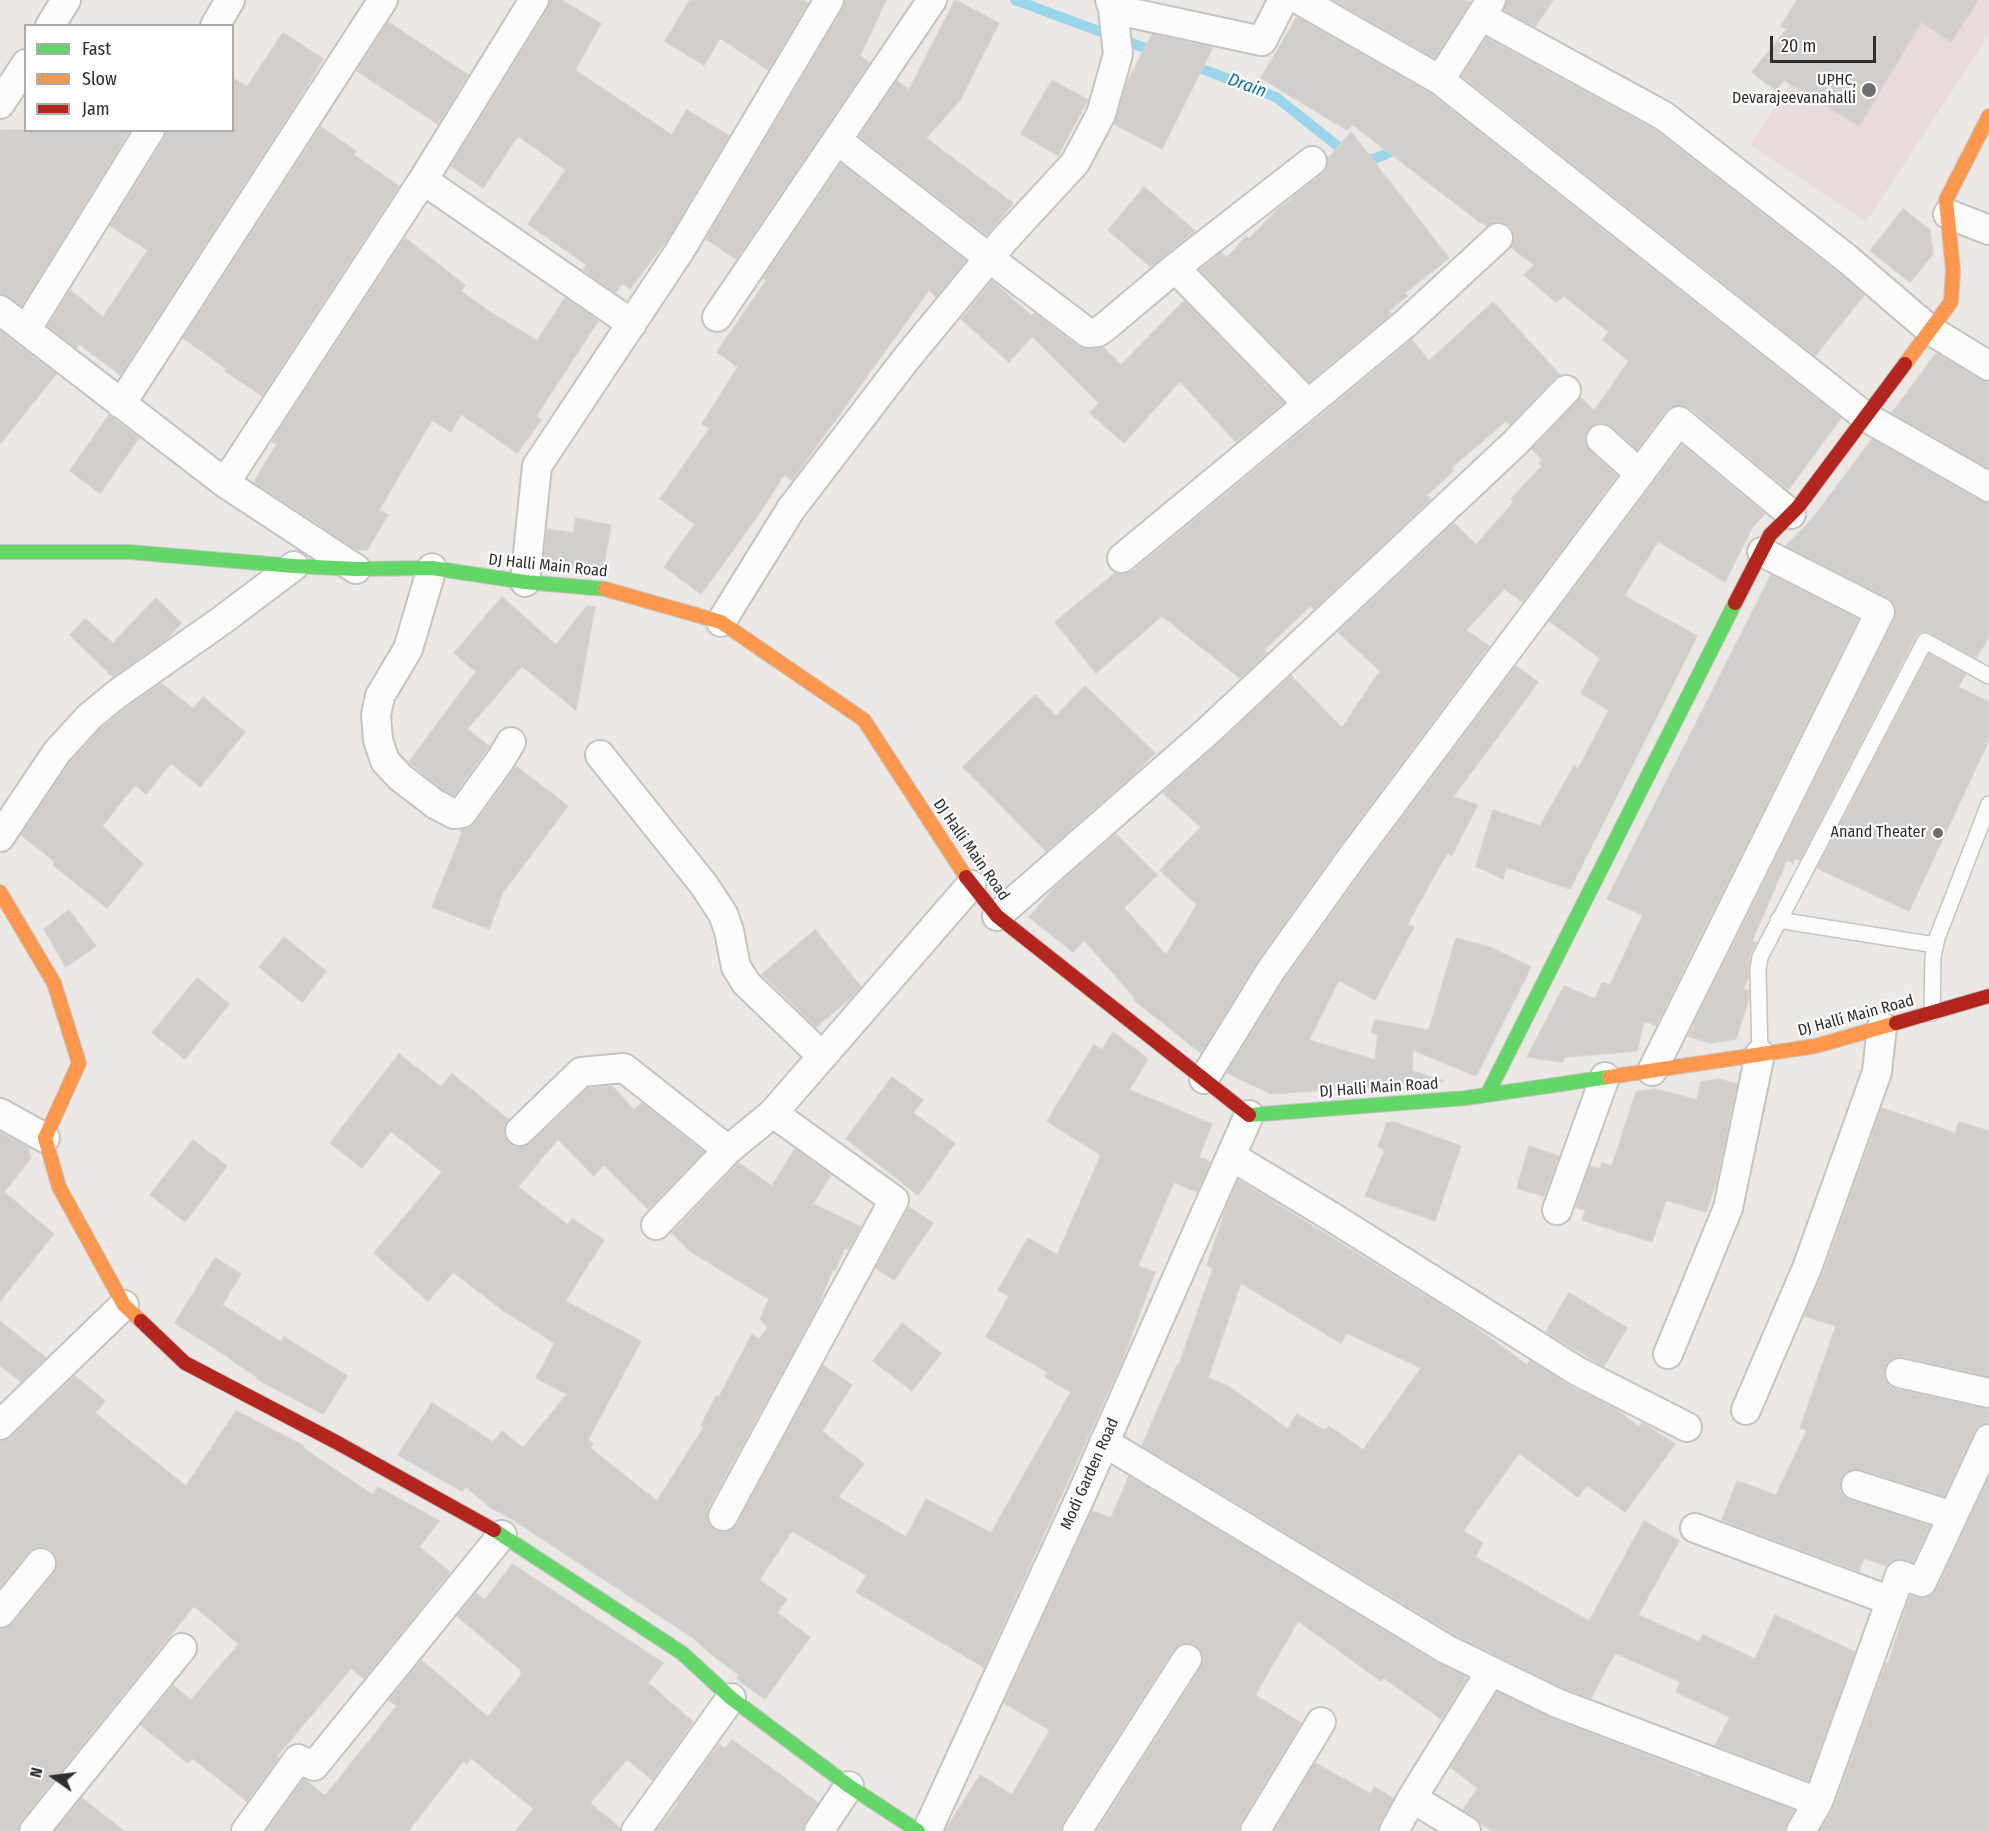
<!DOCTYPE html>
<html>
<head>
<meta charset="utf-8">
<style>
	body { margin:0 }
	#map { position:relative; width:1989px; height:1831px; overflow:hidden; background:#ece8e4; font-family:"Fira Sans Condensed",sans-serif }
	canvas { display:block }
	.legend { position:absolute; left:24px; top:24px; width:210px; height:108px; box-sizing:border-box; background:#fff; border:2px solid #ababab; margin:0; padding:8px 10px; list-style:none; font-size:18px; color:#2e2e2e }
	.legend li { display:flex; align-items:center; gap:12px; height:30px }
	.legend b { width:30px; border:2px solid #ababab }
	.north { position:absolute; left:24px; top:1747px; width:60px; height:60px; -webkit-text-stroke:4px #fff; paint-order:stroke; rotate:284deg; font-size:16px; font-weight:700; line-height:24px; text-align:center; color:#2e2e2e }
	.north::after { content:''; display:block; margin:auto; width:21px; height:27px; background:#2e2e2e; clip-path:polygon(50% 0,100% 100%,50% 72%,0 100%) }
	.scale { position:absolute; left:1770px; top:36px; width:106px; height:27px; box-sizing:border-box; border:3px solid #2e2e2e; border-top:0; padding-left:8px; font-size:18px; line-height:21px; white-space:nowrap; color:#2e2e2e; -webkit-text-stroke:4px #fff; paint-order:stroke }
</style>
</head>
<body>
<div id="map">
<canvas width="1989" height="1831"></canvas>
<ul class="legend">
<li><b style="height:8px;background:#63d668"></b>Fast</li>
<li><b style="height:8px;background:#ff974d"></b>Slow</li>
<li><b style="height:8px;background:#b3261e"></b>Jam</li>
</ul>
<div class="north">N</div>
<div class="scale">20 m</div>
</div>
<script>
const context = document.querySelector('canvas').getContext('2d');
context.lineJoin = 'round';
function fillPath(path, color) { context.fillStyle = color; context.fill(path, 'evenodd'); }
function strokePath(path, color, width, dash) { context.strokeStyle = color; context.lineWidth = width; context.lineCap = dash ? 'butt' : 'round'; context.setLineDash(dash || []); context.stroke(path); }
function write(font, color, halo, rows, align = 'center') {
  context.font = font + ' "Fira Sans Condensed",sans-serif'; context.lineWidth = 4.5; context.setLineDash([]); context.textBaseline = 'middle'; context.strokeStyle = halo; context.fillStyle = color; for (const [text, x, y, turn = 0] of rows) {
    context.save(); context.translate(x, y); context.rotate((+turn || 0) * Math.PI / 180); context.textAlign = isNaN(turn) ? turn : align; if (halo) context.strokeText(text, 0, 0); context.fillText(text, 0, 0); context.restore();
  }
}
fillPath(new Path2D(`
	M 1845,0 L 1989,0 L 1989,35 L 1866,222 L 1750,145 Z`), '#e9dcdb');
strokePath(new Path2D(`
	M 1015,0 L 1158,53
	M 1189,64 L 1276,97 L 1340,148 L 1371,160 L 1401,148`), '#99d6ec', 10);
const building = new Path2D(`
	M 550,0 L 561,0 L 601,24 L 575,70 L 672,135 L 687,110 L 729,136 L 669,237 L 630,289 L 622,283 L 616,293 L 583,270 L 587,265 L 528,224 L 566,170 L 518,136 L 483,188 L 451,166 L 548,9 Z
	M 690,0 L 803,0 L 808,3 L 768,70 L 720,38 L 704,65 L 665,41 Z
	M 845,0 L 886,0 L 860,56 L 870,63 L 736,259 L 706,239 L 843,8 Z
	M 955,0 L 999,23 L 960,100 L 926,138 L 1013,203 L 987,235 L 859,136 L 897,81 L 909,90 Z
	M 1333,0 L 1466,0 L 1470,3 L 1435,58 Z
	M 1507,0 L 1553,0 L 1535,27 L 1504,10 Z
	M 1797,0 L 1978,0 L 1951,42 L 1921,22 L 1859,126 L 1784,80 L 1776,91 L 1752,72 L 1787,29 L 1781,26 Z
	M 1297,17 L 1431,94 L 1841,418 L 1788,490 L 1690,408 L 1682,405 L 1673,406 L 1666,411 L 1637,449 L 1612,427 L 1605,423 L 1596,423 L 1589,428 L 1585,436 L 1586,445 L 1590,451 L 1617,476 L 1523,602 L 1504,589 L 1466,630 L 1489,646 L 1339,847 L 1258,960 L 1201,1053 L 1134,1000 L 1135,998 L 1084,940 L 1073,952 L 1029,917 L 1056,886 L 1116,834 L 1157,875 L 1124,908 L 1166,955 L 1197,905 L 1160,870 L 1201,827 L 1163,793 L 1218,744 L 1291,676 L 1342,728 L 1380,671 L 1338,632 L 1454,523 L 1476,545 L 1514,502 L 1511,499 L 1542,466 L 1539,464 L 1542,460 L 1532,449 L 1580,397 L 1594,411 L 1629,361 L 1603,340 L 1609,332 L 1564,296 L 1556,302 L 1524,275 L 1534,265 L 1511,247 L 1514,235 L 1510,226 L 1502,222 L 1494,222 L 1487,226 L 1482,222 L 1481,223 L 1353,125 L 1347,130 L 1261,78 Z
	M 388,22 L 468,75 L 438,124 L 357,71 Z
	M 283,33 L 323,59 L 293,108 L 120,375 L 79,344 L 76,348 L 48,326 L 70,290 L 103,317 L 148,250 L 110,226 L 164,139 L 166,130 L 232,130 L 232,78 L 247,87 Z
	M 1152,34 L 1213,47 L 1162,149 L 1114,124 L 1126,85 Z
	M 1486,38 L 1655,130 L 1835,270 L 1864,295 L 1815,356 L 1462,76 Z
	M 1052,80 L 1088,100 L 1058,155 L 1021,134 Z
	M 321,127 L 356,151 L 354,155 L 399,186 L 262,396 L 225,371 L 227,369 L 183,338 Z
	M 0,130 L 130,130 L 22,306 L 10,297 L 0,294 Z
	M 1351,132 L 1449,258 L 1405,293 L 1407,296 L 1389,311 L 1391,314 L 1309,382 L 1200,270 L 1221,253 L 1227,258 L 1246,236 L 1249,239 L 1280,207 L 1288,201 L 1289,202 L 1296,194 L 1322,174 L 1327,167 L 1328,158 Z
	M 841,164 L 966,261 L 936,297 L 929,290 L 792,480 L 784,475 L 756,518 L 701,594 L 664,567 L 695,524 L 660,499 L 710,428 L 702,424 L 738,367 L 717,352 L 767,280 L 763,278 Z
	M 1144,187 L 1195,231 L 1151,267 L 1108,230 Z
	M 1903,209 L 1930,230 L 1933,254 L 1910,282 L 1870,251 Z
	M 405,238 L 465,285 L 461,291 L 490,312 L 537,341 L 565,298 L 598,321 L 536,416 L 541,420 L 517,453 L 461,414 L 451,432 L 432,420 L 379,510 L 388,515 L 367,550 L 357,550 L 254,482 L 277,444 L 272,442 L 275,436 Z
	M 992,281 L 1032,316 L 1034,313 L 1079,347 L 1090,349 L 1103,347 L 1121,365 L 1184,301 L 1284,403 L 1236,442 L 1180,381 L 1124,443 L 1090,413 L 1099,403 L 1032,336 L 1009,362 L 961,319 Z
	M 1493,302 L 1560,375 L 1554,379 L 1510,425 L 1506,421 L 1451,468 L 1453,471 L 1427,495 L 1431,499 L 1314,609 L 1310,606 L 1264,650 L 1267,653 L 1240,678 L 1162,616 L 1096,673 L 1055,622 L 1115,573 L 1124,574 L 1133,571 L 1412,340 L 1429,361 Z
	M 0,331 L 56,374 L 0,444 Z
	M 1936,353 L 1980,380 L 1989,382 L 1989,468 L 1892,413 Z
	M 109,415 L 139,438 L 100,493 L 70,471 Z
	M 1872,439 L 1981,501 L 1989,503 L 1989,637 L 1976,658 L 1929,632 L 1920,632 L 1916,636 L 1800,860 L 1795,858 L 1793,863 L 1787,860 L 1752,941 L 1756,943 L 1750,955 L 1748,978 L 1743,989 L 1749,991 L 1749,999 L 1736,1039 L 1710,1043 L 1688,1036 L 1895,619 L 1896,612 L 1894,603 L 1887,597 L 1786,546 L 1813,518 Z
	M 1682,445 L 1765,514 L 1753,526 L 1725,582 L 1658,541 L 1624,596 L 1697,636 L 1570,889 L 1506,867 L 1503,879 L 1476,866 L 1493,810 L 1540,826 L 1574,766 L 1578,769 L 1609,710 L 1581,693 L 1600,658 L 1549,621 Z
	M 576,518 L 611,525 L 603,570 L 543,565 L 547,529 L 574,533 Z
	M 1771,575 L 1858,619 L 1656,1025 L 1644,1021 L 1637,1051 L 1565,1057 L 1562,1062 L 1527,1057 L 1564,986 L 1595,999 L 1602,983 L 1610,985 L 1643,915 L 1607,899 Z
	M 502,597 L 556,645 L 587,606 L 595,607 L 576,710 L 522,666 L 467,729 L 489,746 L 454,796 L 444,790 L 409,762 L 476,672 L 454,653 Z
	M 156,598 L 181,623 L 166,640 L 113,677 L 70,635 L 85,619 L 113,643 Z
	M 1929,654 L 1966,674 L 1958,687 L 1989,702 L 1989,740 L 1909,911 L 1817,868 Z
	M 1516,666 L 1538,682 L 1453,797 L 1478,805 L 1452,855 L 1447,853 L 1407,925 L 1414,927 L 1375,1000 L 1339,980 L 1309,1040 L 1375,1060 L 1378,1035 L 1371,1032 L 1375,1020 L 1429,1030 L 1456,938 L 1492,948 L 1531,967 L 1476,1076 L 1413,1050 L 1412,1071 L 1444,1081 L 1368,1087 L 1339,1085 L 1338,1089 L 1272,1094 L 1227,1073 L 1285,979 L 1365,867 Z
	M 161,683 L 193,709 L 203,697 L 245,732 L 200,787 L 171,763 L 146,794 L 135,785 L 102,826 L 143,864 L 107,908 L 53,865 L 55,862 L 21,835 L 70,762 L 100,729 L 127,707 Z
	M 1085,686 L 1155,753 L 1133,775 L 1046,851 L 963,767 L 1035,695 L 1056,716 Z
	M 516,766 L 568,806 L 503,892 L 489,929 L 432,907 L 462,833 L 459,830 L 470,827 L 475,823 Z
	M 69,910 L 96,946 L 66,967 L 44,929 Z
	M 815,930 L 861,987 L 852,997 L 816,1027 L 762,974 Z
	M 284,937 L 326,971 L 302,1002 L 259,967 Z
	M 197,978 L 229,1004 L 185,1059 L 152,1033 Z
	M 1113,1032 L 1148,1059 L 1129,1090 L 1212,1124 L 1199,1157 L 1210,1162 L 1197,1192 L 1174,1182 L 1138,1266 L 1155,1272 L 1122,1361 L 984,1667 L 856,1592 L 867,1575 L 792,1531 L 759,1580 L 787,1599 L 777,1613 L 810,1637 L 765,1699 L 742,1683 L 737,1678 L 739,1675 L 716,1658 L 692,1637 L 512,1519 L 490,1507 L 466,1487 L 462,1491 L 398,1455 L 432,1403 L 493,1442 L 502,1431 L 523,1448 L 567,1394 L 536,1378 L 555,1343 L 501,1309 L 453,1272 L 428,1301 L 374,1253 L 442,1172 L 391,1131 L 362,1168 L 330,1143 L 399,1054 L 441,1087 L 452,1074 L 508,1119 L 504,1127 L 504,1134 L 508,1142 L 515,1147 L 523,1147 L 531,1143 L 588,1088 L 612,1086 L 634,1110 L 642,1103 L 704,1152 L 648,1209 L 604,1165 L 594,1176 L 558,1139 L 518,1187 L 568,1225 L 572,1219 L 604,1240 L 565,1301 L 641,1341 L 588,1440 L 593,1444 L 590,1448 L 657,1501 L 704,1427 L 701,1425 L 716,1396 L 719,1397 L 752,1334 L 759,1339 L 768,1328 L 760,1319 L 769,1299 L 690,1251 L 672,1233 L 739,1163 L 772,1186 L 795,1149 L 831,1175 L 813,1204 L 861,1227 L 848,1249 L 845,1247 L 835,1270 L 833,1269 L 816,1310 L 708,1508 L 707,1516 L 709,1524 L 715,1530 L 723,1532 L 731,1530 L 737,1524 L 823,1365 L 852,1385 L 822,1431 L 864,1464 L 838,1497 L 906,1537 L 926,1499 L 991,1533 L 1071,1392 L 1045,1377 L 1048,1372 L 986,1337 L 1009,1296 L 998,1290 L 1028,1238 L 1057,1255 L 1101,1155 L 1047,1121 L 1094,1045 L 1102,1050 Z
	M 892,1077 L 923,1100 L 913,1113 L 955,1143 L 918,1195 L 846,1139 Z
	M 1719,1079 L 1737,1084 L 1716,1183 L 1706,1212 L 1666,1200 L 1652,1242 L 1582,1220 L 1586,1210 L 1576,1207 L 1590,1166 L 1600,1169 L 1602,1163 L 1612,1166 L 1636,1092 L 1656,1089 L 1697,1100 L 1701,1082 Z
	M 1882,1108 L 1955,1133 L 1959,1122 L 1989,1131 L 1989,1376 L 1903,1357 L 1895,1358 L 1888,1361 L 1884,1370 L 1884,1378 L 1888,1385 L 1896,1389 L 1989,1409 L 1989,1423 L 1980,1425 L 1974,1432 L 1944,1496 L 1861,1469 L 1852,1469 L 1845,1473 L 1841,1479 L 1840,1488 L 1843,1496 L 1850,1500 L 1930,1526 L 1913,1562 L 1897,1559 L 1890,1562 L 1887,1566 L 1864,1558 L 1859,1571 L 1722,1520 L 1737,1481 L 1776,1495 L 1807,1430 L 1800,1428 L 1836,1326 L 1804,1316 L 1823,1274 Z
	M 1394,1122 L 1461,1146 L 1435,1221 L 1365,1196 L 1385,1150 L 1378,1146 L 1387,1123 Z
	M 0,1132 L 28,1148 L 31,1158 L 4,1192 L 54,1234 L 0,1301 Z
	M 193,1140 L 227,1166 L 185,1222 L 150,1195 Z
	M 1529,1146 L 1559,1156 L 1544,1196 L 1517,1188 Z
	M 1238,1180 L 1468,1322 L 1527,1365 L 1530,1361 L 1569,1386 L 1617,1410 L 1639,1427 L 1642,1423 L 1675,1444 L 1625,1512 L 1587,1485 L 1578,1497 L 1519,1453 L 1463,1531 L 1483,1543 L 1475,1557 L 1589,1621 L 1644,1521 L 1679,1541 L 1638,1615 L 1699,1642 L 1703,1635 L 1755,1659 L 1775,1615 L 1855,1652 L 1808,1781 L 1715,1745 L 1730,1717 L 1676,1692 L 1681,1682 L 1615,1653 L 1591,1698 L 1564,1688 L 1454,1634 L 1142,1446 L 1177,1365 L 1179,1365 L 1213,1268 L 1207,1265 L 1227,1206 ZM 1241,1283 L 1341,1343 L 1347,1333 L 1421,1368 L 1363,1450 L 1329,1426 L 1325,1431 L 1297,1414 L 1288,1429 L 1228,1386 L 1208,1378 Z
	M 909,1207 L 933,1223 L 894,1280 L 876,1268 Z
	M 215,1258 L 241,1274 L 222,1305 L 281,1342 L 284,1337 L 347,1376 L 323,1414 L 257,1379 L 258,1378 L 230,1359 L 230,1358 L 175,1323 Z
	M 1569,1293 L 1627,1328 L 1604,1366 L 1546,1332 Z
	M 0,1321 L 46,1358 L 21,1382 L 0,1365 Z
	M 902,1323 L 941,1353 L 912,1391 L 873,1361 Z
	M 75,1376 L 105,1401 L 95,1413 L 186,1486 L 236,1411 L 304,1446 L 303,1448 L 373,1495 L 378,1487 L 439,1521 L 419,1547 L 450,1572 L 364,1679 L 351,1668 L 277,1756 L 279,1758 L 247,1801 L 192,1758 L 188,1763 L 141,1725 L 173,1685 L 191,1700 L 239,1644 L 194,1606 L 21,1821 L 18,1831 L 0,1831 L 0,1629 L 6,1628 L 13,1623 L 54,1573 L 57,1565 L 56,1557 L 51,1550 L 43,1547 L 35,1548 L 28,1553 L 0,1587 L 0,1441 L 11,1437 Z
	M 1129,1476 L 1438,1663 L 1467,1678 L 1441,1719 L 1384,1678 L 1381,1681 L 1298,1621 L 1255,1695 L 1301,1723 L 1241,1822 L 1239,1831 L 1100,1831 L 1098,1830 L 1201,1667 L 1203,1659 L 1201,1651 L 1195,1645 L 1188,1643 L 1180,1644 L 1173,1650 L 1063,1822 L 1061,1831 L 945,1831 L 980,1775 L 1012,1795 L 1050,1730 L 1004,1703 L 1092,1511 L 1111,1518 Z
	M 1989,1478 L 1989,1831 L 1820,1831 L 1834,1808 L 1886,1663 L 1888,1664 L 1910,1596 L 1925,1598 L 1932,1595 L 1937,1589 Z
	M 512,1564 L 663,1663 L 648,1683 L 693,1722 L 652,1780 L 627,1759 L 590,1803 L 620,1828 L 620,1831 L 516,1831 L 534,1809 L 471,1758 L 467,1764 L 463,1761 L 408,1831 L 266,1831 L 304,1779 L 325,1796 L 397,1706 L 389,1700 L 421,1660 L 488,1717 L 522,1674 L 520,1672 L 521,1670 L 457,1616 L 476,1593 L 485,1600 Z
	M 1497,1692 L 1551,1718 L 1688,1771 L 1700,1777 L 1701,1775 L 1794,1810 L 1787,1823 L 1785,1831 L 1494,1831 L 1481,1824 L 1475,1817 L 1463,1810 L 1478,1788 L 1450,1767 Z
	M 732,1740 L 785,1778 L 818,1803 L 805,1822 L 803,1831 L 656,1831 L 679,1803 L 677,1802 L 719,1744 L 725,1749 Z
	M 1315,1763 L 1371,1794 L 1374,1787 L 1393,1798 L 1380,1823 L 1378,1831 L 1274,1831 Z
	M 82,1798 L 124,1831 L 55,1831 Z`);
fillPath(building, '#d1cecb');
strokePath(building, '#d7d4d0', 1.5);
const lane = new Path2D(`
	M 1778,920 L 1935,945
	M 1932,1013 L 1933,957 L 1937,938 L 1989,804
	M 1760,1054 L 1758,970 L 1760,957 L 1925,641 L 1989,676`);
const street = new Path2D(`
	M 1300,0 L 1440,80
	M 1491,0 L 1440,80 L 1866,417 L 1989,487
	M 1113,9 L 1262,41 L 1283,0
	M 1481,16 L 1664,116 L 1845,257 L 1930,330 L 1989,366
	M 50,26 L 66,0
	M 215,26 L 230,0
	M 0,104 L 26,64
	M 837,140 L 989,258 L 1088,333 L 1098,332 L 1105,327 L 1175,268 L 1312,161
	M 423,180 L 632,324
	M 1948,214 L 1989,230
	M 1175,268 L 1308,404
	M 0,310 L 225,483 L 356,569
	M 717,317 L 932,0
	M 26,330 L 150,130
	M 121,404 L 383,0
	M 1601,439 L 1640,474
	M 225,483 L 423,180 L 534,0
	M 1122,558 L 1406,323 L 1498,238
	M 432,568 L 408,649 L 380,696 L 376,715 L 378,740 L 385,761 L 400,777 L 435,804 L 454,814 L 462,813 L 501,759 L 511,742
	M 525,582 L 537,466 L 679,252 L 829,0
	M 721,622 L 791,509 L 906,359 L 1004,240 L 1075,163 L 1101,114 L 1118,54 L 1113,9 L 1110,0
	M 600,755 L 704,885 L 723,914 L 729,931 L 736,967 L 746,983 L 822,1056
	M 0,837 L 57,752 L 89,717 L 117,694 L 221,621 L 294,566
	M 997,916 L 1207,732 L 1514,444 L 1566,390
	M 1652,1071 L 1880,612 L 1762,552
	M 1204,1079 L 1271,970 L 1352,857 L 1679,421 L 1791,514
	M 0,1113 L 45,1138
	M 520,1131 L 581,1072 L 624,1068 L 728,1150 L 656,1225
	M 728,1150 L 773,1113 L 971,885
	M 1231,1156 L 1332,1217 L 1577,1371 L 1687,1427
	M 1557,1210 L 1605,1077
	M 1668,1354 L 1728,1208 L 1760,1054
	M 1900,1373 L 1989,1393
	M 1746,1410 L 1807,1268 L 1877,1072 L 1882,1027
	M 0,1425 L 124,1305
	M 1104,1442 L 1446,1649 L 1557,1703 L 1818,1802
	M 1856,1485 L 1953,1516
	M 723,1516 L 894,1200 L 773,1113
	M 1695,1528 L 1891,1601
	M 0,1613 L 41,1563
	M 1412,1798 L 1491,1671
	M 34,1831 L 182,1648
	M 246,1831 L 298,1759 L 314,1766 L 502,1535
	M 636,1831 L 731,1698
	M 819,1831 L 849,1786
	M 927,1831 L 1080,1498 L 1249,1115
	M 1077,1831 L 1187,1659
	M 1255,1831 L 1321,1722
	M 1394,1831 L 1412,1798 L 1466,1831
	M 1801,1831 L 1818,1802 L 1900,1575 L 1922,1582 L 1989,1439`);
const fast = new Path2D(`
	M 0,552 L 129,552 L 294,566 L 356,569 L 432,568 L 525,582 L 605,589
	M 1487,1095 L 1735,603
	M 1249,1115 L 1466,1098 L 1609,1077
	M 494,1530 L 682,1653 L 731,1698 L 849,1786 L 918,1831`);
const slow = new Path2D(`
	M 1905,364 L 1951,302 L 1953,270 L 1946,200 L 1989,116
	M 605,589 L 721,622 L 864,720 L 966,877
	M 0,892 L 54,983 L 79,1063 L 45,1138 L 59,1187 L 124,1305 L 141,1321
	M 1609,1077 L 1816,1046 L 1896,1023`);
const jam = new Path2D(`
	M 1735,603 L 1770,535 L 1798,507 L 1905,364
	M 966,877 L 997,916 L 1249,1115
	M 1896,1023 L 1989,996
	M 141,1321 L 185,1363 L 336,1442 L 494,1530`);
strokePath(lane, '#c5c4c5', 18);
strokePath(street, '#c5c4c5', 32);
strokePath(fast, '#c5c4c5', 16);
strokePath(slow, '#c5c4c5', 16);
strokePath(jam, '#c5c4c5', 16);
strokePath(lane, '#fcfcfb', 15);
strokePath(street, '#fcfcfb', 28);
strokePath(fast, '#63d668', 14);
strokePath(slow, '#ff974d', 14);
strokePath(jam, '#b3261e', 14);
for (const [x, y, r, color] of [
	[1869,90,8,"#706f6e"],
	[1938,833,6,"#706f6e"]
]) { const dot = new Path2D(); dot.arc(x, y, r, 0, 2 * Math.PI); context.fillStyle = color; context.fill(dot); strokePath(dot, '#fff', 2); }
write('16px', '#2e2e2e', '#fff', [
	["UPHC,",1856,81],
	["Devarajeevanahalli",1856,99],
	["Anand Theater",1926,833]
], 'right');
write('16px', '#2e2e2e', '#fff', [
	["DJ Halli Main Road",548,566,6],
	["DJ Halli Main Road",971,850,55],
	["DJ Halli Main Road",1856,1016,-15],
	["DJ Halli Main Road",1379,1088,-4],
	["Modi Garden Road",1090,1474,-66]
]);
write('italic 18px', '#0d6fa3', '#fff', [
	["Drain",1247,86,20]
]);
</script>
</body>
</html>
